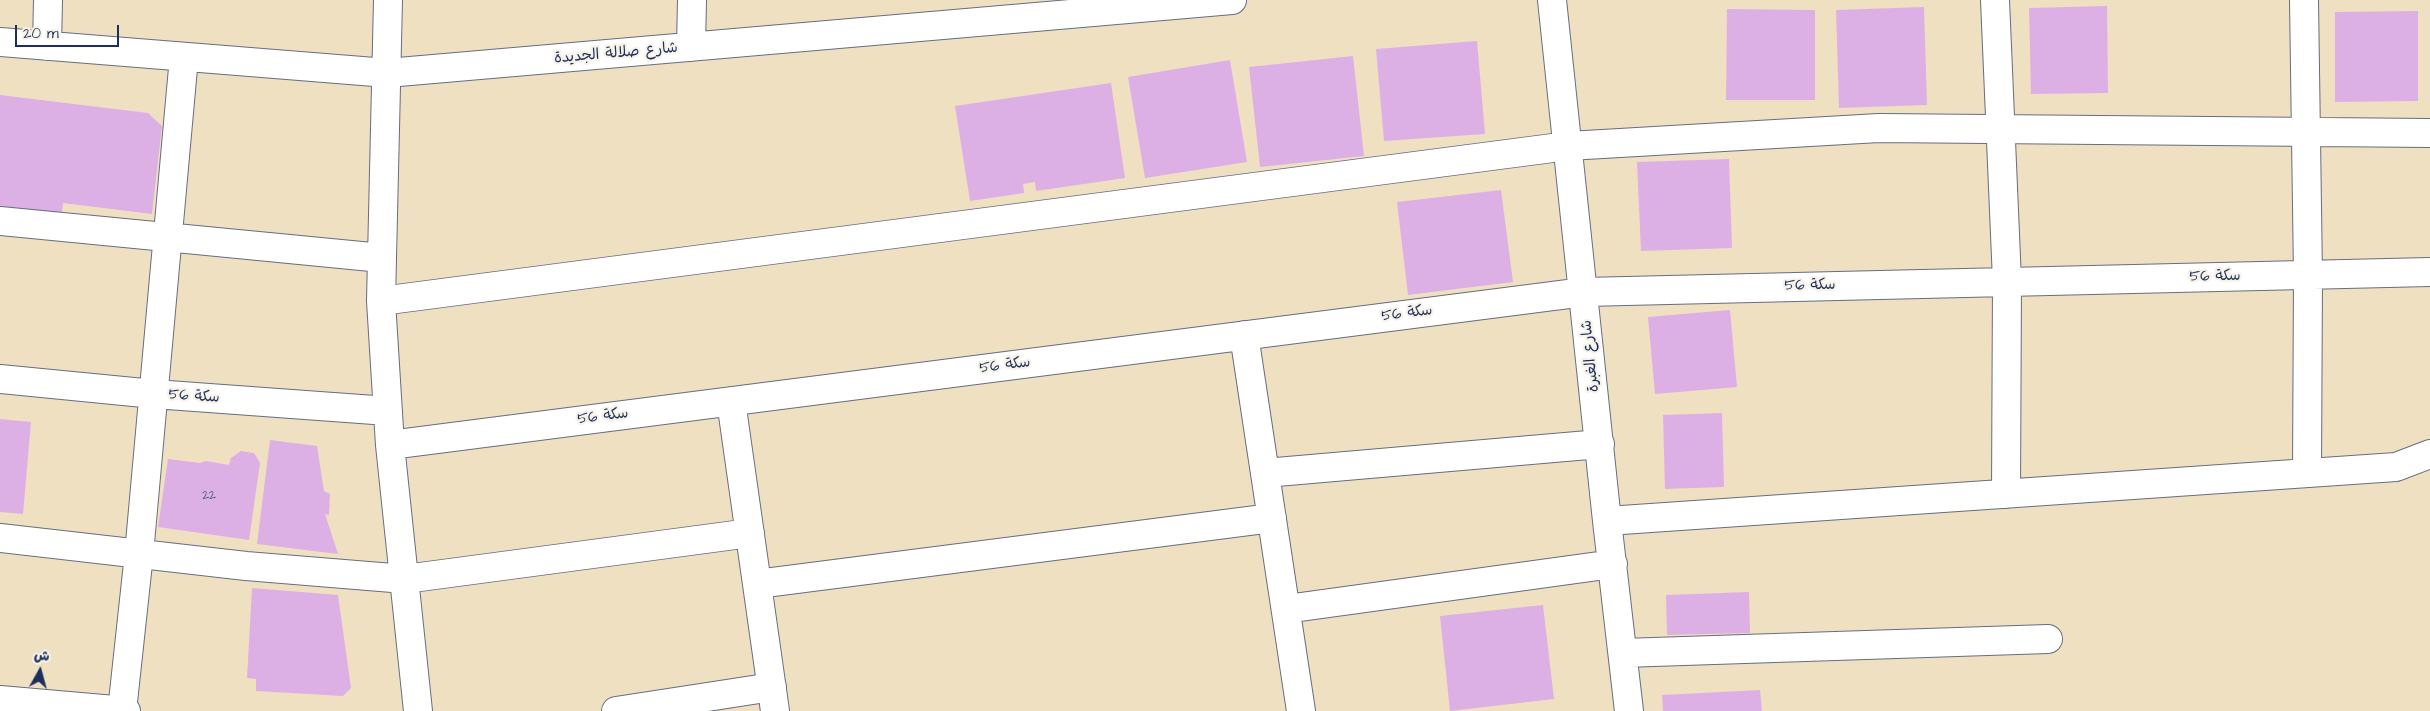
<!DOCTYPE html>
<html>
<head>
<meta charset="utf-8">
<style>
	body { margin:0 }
	#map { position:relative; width:2430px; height:711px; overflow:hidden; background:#efe0c2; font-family:"Architects Daughter","Playpen Sans Arabic",sans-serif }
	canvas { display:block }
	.north { position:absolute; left:15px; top:646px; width:50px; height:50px; -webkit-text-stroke:4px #f7f3e8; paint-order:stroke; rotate:7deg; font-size:14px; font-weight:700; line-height:20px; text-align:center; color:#1b2f5e }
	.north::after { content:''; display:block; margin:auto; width:18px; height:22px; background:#1b2f5e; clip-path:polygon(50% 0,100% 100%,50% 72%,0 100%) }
	.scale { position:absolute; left:15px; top:25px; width:104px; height:22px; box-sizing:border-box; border:2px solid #1b2f5e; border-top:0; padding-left:6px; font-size:15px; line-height:18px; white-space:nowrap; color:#1b2f5e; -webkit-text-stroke:4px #f7f3e8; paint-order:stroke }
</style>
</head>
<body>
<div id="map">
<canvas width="2430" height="711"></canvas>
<div class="north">ش</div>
<div class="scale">20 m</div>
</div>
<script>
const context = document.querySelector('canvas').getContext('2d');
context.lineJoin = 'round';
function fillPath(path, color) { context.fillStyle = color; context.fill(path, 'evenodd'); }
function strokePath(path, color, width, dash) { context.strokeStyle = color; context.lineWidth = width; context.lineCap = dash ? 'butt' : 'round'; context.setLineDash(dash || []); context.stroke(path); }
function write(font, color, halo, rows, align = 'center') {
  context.font = font + ' "Architects Daughter","Playpen Sans Arabic",sans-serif'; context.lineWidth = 4.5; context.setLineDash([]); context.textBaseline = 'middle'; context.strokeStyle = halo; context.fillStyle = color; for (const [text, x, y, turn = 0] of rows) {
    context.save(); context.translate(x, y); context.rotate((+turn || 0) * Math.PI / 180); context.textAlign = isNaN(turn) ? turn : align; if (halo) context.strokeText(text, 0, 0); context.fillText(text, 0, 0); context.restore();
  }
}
fillPath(new Path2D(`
	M 2107,6 L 2108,93 L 2031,94 L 2029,8 Z
	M 1924,7 L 1927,105 L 1839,108 L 1836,10 Z
	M 1727,9 L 1815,10 L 1815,100 L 1726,100 Z
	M 2418,11 L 2418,101 L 2335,102 L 2335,12 Z
	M 1477,41 L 1485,134 L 1384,141 L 1376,49 Z
	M 1353,56 L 1364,156 L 1260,167 L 1249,67 Z
	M 1230,60 L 1247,162 L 1145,178 L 1128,77 Z
	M 1111,83 L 1125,178 L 1036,191 L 1035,182 L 1023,184 L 1024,193 L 970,201 L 955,106 Z
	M 0,95 L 148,113 L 162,126 L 152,214 L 63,203 L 61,220 L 0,213 Z
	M 1729,159 L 1732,248 L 1641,251 L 1637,162 Z
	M 1501,190 L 1513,282 L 1408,295 L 1397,202 Z
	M 1730,310 L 1737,387 L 1655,394 L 1648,317 Z
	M 1722,413 L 1724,487 L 1665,489 L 1663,415 Z
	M 0,419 L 31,422 L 23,514 L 0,512 Z
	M 270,440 L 317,446 L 324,491 L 330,494 L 329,515 L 325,514 L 338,554 L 257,544 Z
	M 241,451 L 254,453 L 260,463 L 249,540 L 158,527 L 168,459 L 200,463 L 206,461 L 229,465 L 231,458 Z
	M 252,588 L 338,595 L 351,688 L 343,696 L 256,691 L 256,679 L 247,678 Z
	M 1749,592 L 1750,633 L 1667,635 L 1666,595 Z
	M 1543,605 L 1554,699 L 1450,711 L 1440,616 Z
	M 1760,690 L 1762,711 L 1663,711 L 1662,695 Z`), '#ddb0e5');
const minor = new Path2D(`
	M 388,0 L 381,301 L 390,445 L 418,711
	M 1552,0 L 1607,521 L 1629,711
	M 1995,0 L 2007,281 L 2006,494
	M 2304,0 L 2308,275 L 2307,473
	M 0,42 L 387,73 L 1232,0
	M 47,46 L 48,0
	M 691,47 L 692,0
	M 0,221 L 382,258
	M 381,301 L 1568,146 L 1879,128 L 2430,133
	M 1244,335 L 1301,711
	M 0,379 L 154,394 L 388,411
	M 731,401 L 775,711
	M 390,445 L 1584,292 L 2430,272
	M 1265,473 L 1600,444
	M 1607,521 L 2396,467 L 2430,454
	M 0,538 L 246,566 L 405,579 L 750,533
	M 757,584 L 1272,518
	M 1286,609 L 1613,564
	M 1623,653 L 2048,639
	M 0,700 L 126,711
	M 122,711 L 139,554 L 184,57
	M 616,711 L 772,687`);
strokePath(minor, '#656d81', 30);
strokePath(minor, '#fff', 28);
write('12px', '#4c4f80', null, [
	["22",209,496]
]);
write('15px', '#1b2f5e', '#f7f3e8', [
	["شارع صلالة الجديدة",616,54,-5],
	["سكة 56",2215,277,-1],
	["سكة 56",1810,286,-1],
	["سكة 56",1407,314,-7],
	["شارع الغبرة",1591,356,-96],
	["سكة 56",1005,366,-7],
	["سكة 56",194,397,4],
	["سكة 56",603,417,-7]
]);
</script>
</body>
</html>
